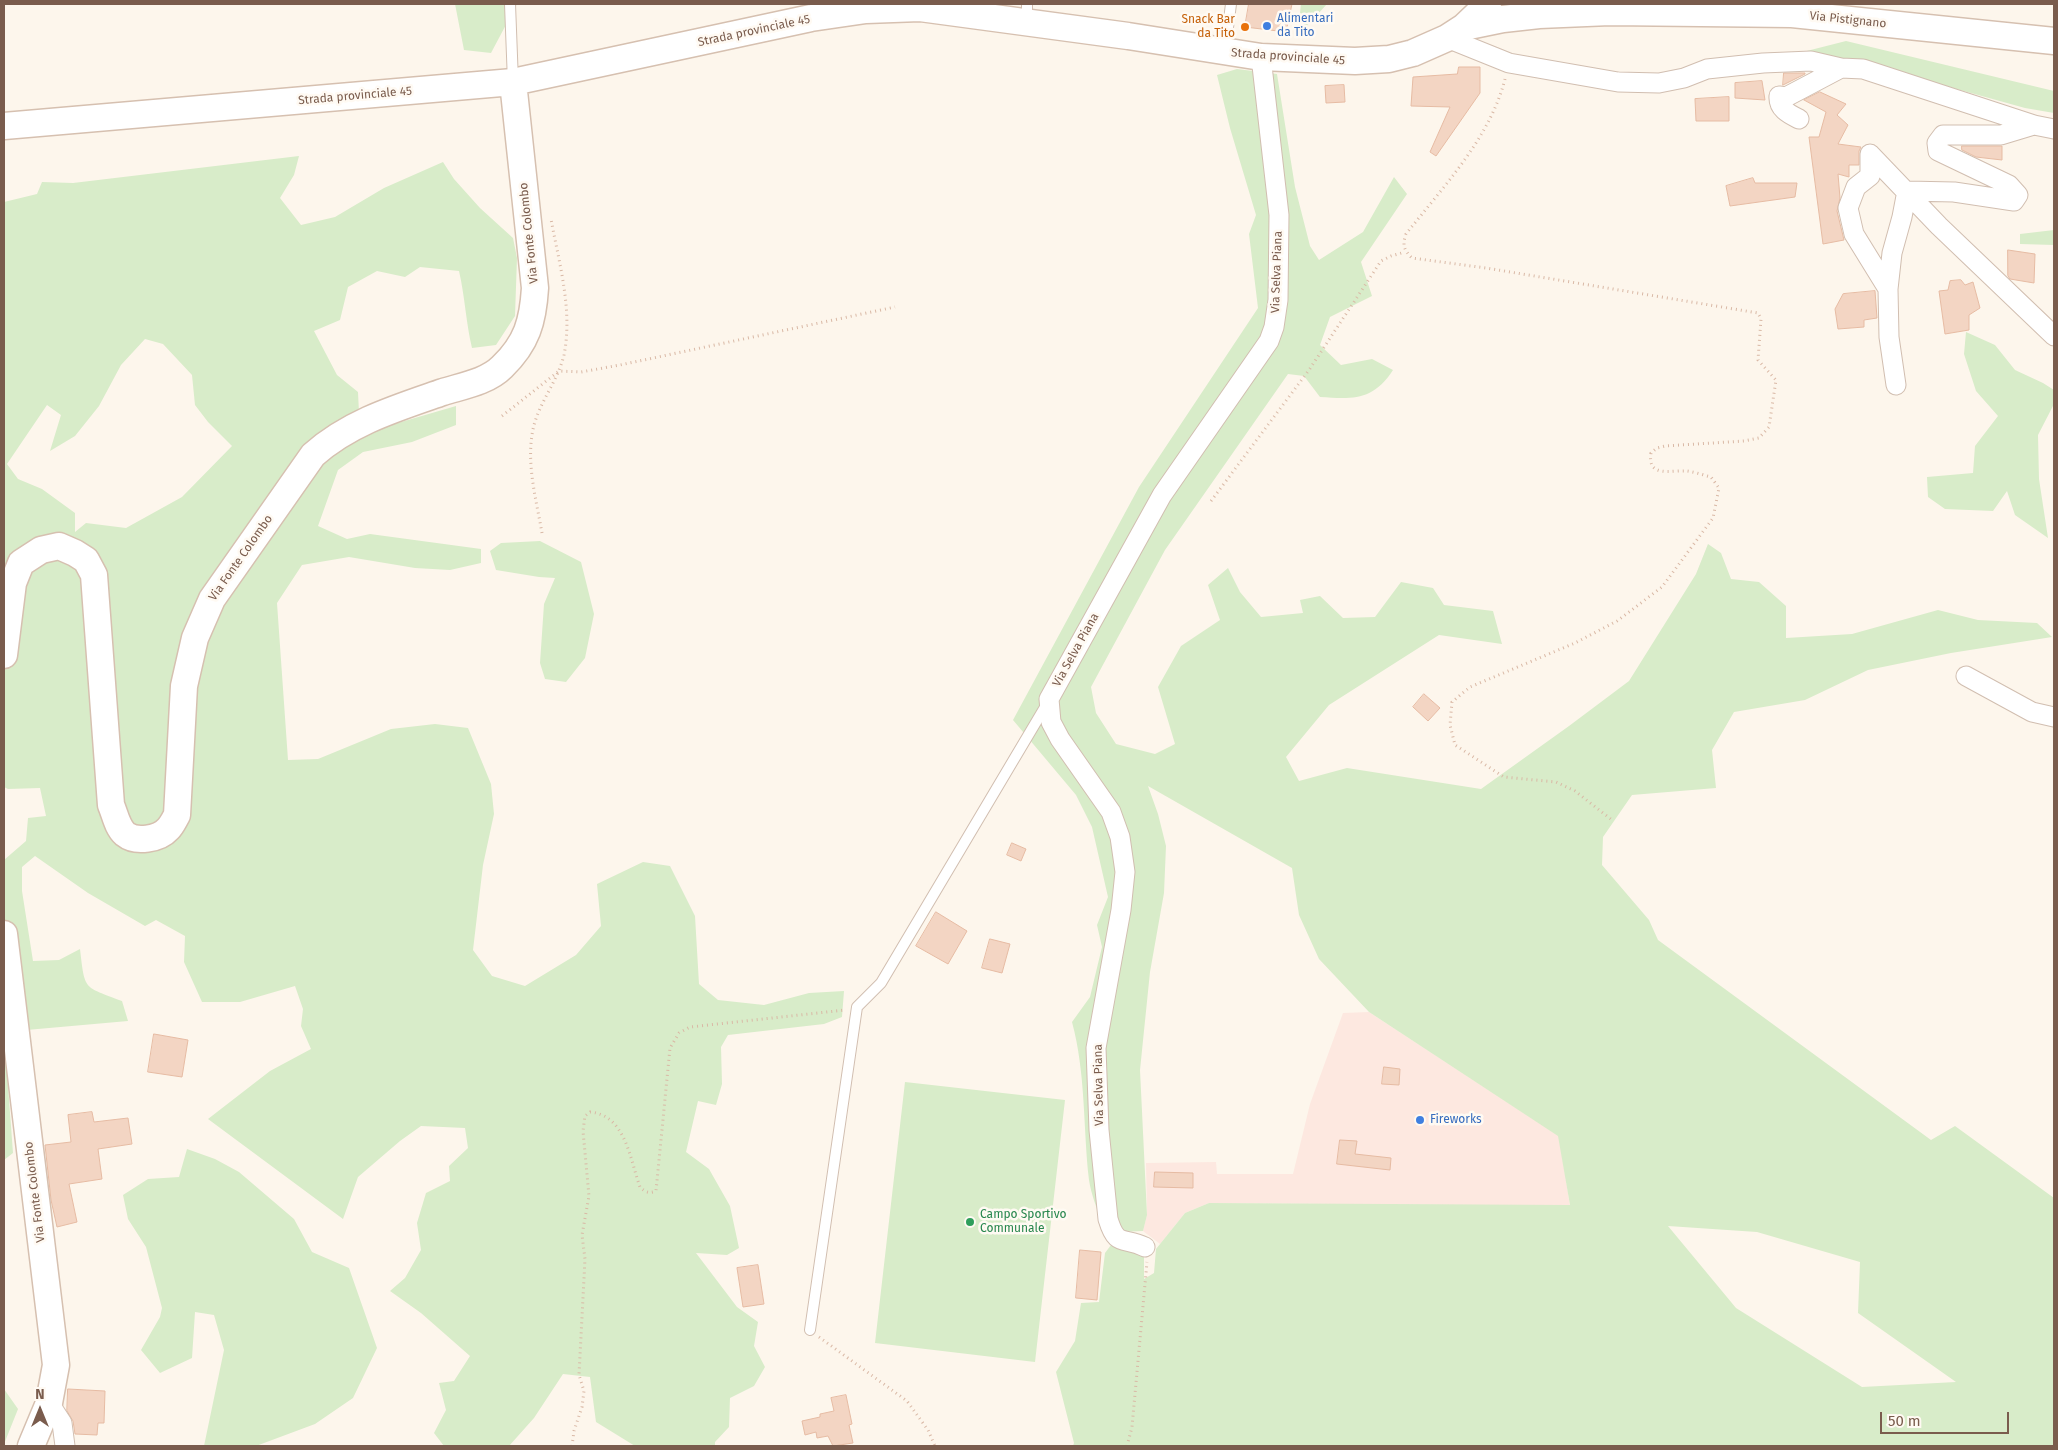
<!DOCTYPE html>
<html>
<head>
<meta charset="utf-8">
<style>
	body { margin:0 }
	#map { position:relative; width:2058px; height:1450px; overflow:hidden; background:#fdf6ec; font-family:"Fira Sans",sans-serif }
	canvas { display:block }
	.frame { position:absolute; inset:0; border:5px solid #7a5c4d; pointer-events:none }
	.north { position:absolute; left:15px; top:1385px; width:50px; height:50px; -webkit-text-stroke:4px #fffaf3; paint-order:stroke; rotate:0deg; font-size:14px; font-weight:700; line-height:20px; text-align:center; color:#7a5c4d }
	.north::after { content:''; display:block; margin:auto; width:18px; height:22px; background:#7a5c4d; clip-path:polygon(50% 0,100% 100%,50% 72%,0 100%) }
	.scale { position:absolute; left:1880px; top:1412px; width:129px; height:22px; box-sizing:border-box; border:2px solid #7a5c4d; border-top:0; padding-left:6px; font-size:15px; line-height:18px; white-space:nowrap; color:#7a5c4d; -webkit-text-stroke:4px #fffaf3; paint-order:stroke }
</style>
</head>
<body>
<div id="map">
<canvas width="2058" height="1450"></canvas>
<div class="frame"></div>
<div class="north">N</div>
<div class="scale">50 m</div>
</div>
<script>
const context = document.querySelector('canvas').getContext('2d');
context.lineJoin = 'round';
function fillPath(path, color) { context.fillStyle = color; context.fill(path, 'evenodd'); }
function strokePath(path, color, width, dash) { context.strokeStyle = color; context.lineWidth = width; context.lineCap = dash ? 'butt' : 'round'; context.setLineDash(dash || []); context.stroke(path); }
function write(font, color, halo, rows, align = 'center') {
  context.font = font + ' "Fira Sans",sans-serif'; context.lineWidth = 5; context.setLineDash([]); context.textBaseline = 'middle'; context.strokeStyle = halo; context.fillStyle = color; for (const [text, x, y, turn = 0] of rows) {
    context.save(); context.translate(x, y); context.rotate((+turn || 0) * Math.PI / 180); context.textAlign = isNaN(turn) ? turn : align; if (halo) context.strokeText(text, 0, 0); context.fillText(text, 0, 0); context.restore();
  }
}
fillPath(new Path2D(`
	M 1369,1012 L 1559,1136 L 1570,1206 L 1209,1203 L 1185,1213 L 1160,1244 L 1143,1231 L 1147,1215 L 1146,1163 L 1216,1162 L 1217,1174 L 1293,1174 L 1310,1104 L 1343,1013 Z`), '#fde8e0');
fillPath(new Path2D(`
	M 455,4 L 517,4 L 491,53 L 464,50 Z
	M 1301,4 L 1327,4 L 1307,26 L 1299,22 Z
	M 1846,41 L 2054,91 L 2054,113 L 2025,108 L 1852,60 L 1787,56 Z
	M 1237,69 L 1277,74 L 1295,187 L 1310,246 L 1319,260 L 1363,232 L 1394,177 L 1407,194 L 1361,262 L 1372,296 L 1330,317 L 1320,345 L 1341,365 L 1372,359 L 1393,370 C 1373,401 1353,399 1320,397 L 1304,376 L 1288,374 L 1165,550 L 1091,687 L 1096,713 L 1116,744 L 1155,754 L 1175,744 L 1158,687 L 1181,646 L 1220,620 L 1208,585 L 1228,568 L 1240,592 L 1261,617 L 1303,613 L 1300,600 L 1320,596 L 1343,618 L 1375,617 L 1401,582 L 1433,588 L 1444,605 L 1493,611 L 1502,644 L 1439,635 L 1329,705 L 1286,757 L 1299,781 L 1347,768 L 1481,789 L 1569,726 L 1629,681 L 1696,574 L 1708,544 L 1721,553 L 1731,579 L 1759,582 L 1786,606 L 1786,638 L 1852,634 L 1938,610 L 1978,620 L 2037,623 L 2052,637 L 1951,653 L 1868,670 L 1805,700 L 1734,712 L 1712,750 L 1716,788 L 1632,795 L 1603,837 L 1602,865 L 1649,920 L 1658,940 L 1931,1140 L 1955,1126 L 2054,1198 L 2054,1446 L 1073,1446 L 1074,1443 L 1056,1372 L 1075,1341 L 1081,1303 L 1099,1302 L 1105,1253 L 1111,1245 L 1144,1250 L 1144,1279 L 1154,1273 L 1156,1249 L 1185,1213 L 1209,1203 L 1570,1205 L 1558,1136 L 1369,1012 L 1319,959 L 1299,915 L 1292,868 L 1148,786 L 1158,814 L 1166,846 L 1164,893 L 1150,972 L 1140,1070 L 1147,1215 L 1143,1231 L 1119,1232 L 1101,1221 C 1097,1208 1091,1194 1089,1180 C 1083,1127 1086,1074 1072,1022 L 1090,997 L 1102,947 L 1097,925 L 1108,897 L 1092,827 L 1076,795 L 1013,720 L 1139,487 L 1258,308 L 1249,234 L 1256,215 L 1230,128 L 1217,75 ZM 1668,1226 L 1757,1232 L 1860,1262 L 1858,1313 L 1956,1382 L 1862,1387 L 1736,1308 Z
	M 299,156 L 294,175 L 280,198 L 301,225 L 335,217 L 384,188 L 443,162 L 454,179 L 480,208 L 513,238 L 517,258 L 515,316 L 496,345 L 472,348 C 466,323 465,297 459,271 L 420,267 L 405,277 L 377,271 L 348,287 L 340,320 L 314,331 L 337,375 L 358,392 L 360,434 L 456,406 L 456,425 L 412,442 L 363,452 L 338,470 L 318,526 L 347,539 L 370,534 L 481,549 L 481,563 L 450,570 L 415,568 L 349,557 L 302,565 L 277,603 L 288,760 L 318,759 L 391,729 L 435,724 L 468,728 L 491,784 L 494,814 L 483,865 L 473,950 L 492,976 L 525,986 L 576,955 L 601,926 L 597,884 L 643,862 L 670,866 L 695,916 L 699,984 L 718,1000 L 764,1005 L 809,993 L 844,991 L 842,1017 L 824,1024 L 728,1035 L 721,1047 L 722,1084 L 716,1105 L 698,1101 L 686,1152 L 709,1169 L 730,1206 L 739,1248 L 727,1255 L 696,1253 L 737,1307 L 758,1322 L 754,1346 L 765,1367 L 754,1386 L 730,1398 L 729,1427 L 715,1442 L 715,1446 L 635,1446 L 596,1422 L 590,1377 L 563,1374 L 534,1418 L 509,1446 L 444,1446 L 434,1433 L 446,1410 L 439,1383 L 454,1381 L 470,1356 L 421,1313 L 390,1291 L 405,1278 L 421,1250 L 417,1223 L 426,1193 L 450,1181 L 449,1166 L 468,1148 L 465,1128 L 421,1126 L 400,1141 L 358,1177 L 343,1219 L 208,1119 L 270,1071 L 311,1049 L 301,1026 L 303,1009 L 295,986 L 240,1002 L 202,1002 L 184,962 L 185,936 L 156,920 L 145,926 L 88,893 L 35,856 L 22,867 L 22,891 L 33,961 L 59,960 L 80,949 C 85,991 83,986 122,1001 L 128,1021 L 4,1032 L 13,1153 L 4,1160 L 4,860 L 26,841 L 28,818 L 46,816 L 40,788 L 8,789 L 4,787 L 4,202 L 37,194 L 42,182 L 73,183 ZM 145,339 L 163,344 L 192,375 L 195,405 L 208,422 L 232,446 L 182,497 L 126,528 L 86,523 L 75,532 L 75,513 L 42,489 L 18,479 L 7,464 L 47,405 L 61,415 L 50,451 L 75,436 L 99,406 L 121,365 Z
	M 2054,230 L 2054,245 L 2020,244 L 2020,234 Z
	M 1966,332 L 1995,345 L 2015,370 L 2043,383 L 2054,390 L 2054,404 L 2038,435 L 2039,479 L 2048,538 L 2015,515 L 2007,491 L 1993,511 L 1945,509 L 1928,497 L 1927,477 L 1973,473 L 1975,446 L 1998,416 L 1976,391 L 1964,354 Z
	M 540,541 L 581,562 L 594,614 L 585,658 L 566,682 L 545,679 L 540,663 L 544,604 L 555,578 L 539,577 L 496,570 L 490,551 L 501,543 Z
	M 905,1082 L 1065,1100 L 1035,1362 L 875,1343 Z
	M 187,1149 L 215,1159 L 239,1172 L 294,1219 L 312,1252 L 349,1268 L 377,1348 L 353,1398 L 315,1424 L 256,1446 L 204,1446 L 224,1350 L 214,1315 L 195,1312 L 192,1358 L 160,1373 L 141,1350 L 160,1317 L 162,1308 L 146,1247 L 128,1219 L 123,1195 L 148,1179 L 179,1177 Z
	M 4,1389 L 18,1409 L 4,1444 Z`), '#d8ecc9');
const building = new Path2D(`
	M 1249,4 L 1292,4 L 1286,32 L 1245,27 Z
	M 1459,67 L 1480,67 L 1480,93 L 1436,156 L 1430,152 L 1450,107 L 1411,106 L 1413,77 L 1457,74 Z
	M 1784,73 L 1805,73 L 1805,74 L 1783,85 Z
	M 1762,81 L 1765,100 L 1735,98 L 1735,83 Z
	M 1344,85 L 1345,102 L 1326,103 L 1325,86 Z
	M 1820,92 L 1846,104 L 1837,115 L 1848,125 L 1838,144 L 1861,147 L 1859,151 L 1859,165 L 1849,165 L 1849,177 L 1838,174 L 1840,198 L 1837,211 L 1844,240 L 1823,244 L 1809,137 L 1819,137 L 1826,112 L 1804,100 Z
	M 1729,97 L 1729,121 L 1696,121 L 1695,99 Z
	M 1962,146 L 2002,146 L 2002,160 L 1976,157 L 1962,150 Z
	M 1753,178 L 1755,183 L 1797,183 L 1795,197 L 1730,206 L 1726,186 Z
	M 2008,250 L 2035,254 L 2034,283 L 2010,279 L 2008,276 Z
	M 1961,280 L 1965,285 L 1973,282 L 1980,308 L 1969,315 L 1969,330 L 1945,334 L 1939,291 L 1948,290 L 1950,281 Z
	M 1875,291 L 1877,318 L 1864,320 L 1864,327 L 1838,329 L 1835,309 L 1843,294 Z
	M 1424,694 L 1440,708 L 1428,721 L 1413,707 Z
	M 1012,843 L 1026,849 L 1021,861 L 1007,855 Z
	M 936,912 L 967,931 L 948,964 L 916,946 Z
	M 990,939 L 1010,944 L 1002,973 L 982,968 Z
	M 154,1034 L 188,1040 L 182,1077 L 148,1072 Z
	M 1384,1067 L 1400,1069 L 1399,1085 L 1382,1084 Z
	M 92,1112 L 94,1122 L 128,1118 L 132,1144 L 98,1149 L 102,1179 L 69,1184 L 77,1222 L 57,1227 L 51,1200 L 45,1145 L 71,1142 L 68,1115 Z
	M 1340,1140 L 1357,1141 L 1355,1154 L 1391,1158 L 1390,1170 L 1337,1164 Z
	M 1155,1172 L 1193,1173 L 1193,1188 L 1154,1187 Z
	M 1080,1250 L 1101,1252 L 1097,1300 L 1076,1298 Z
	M 758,1265 L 764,1304 L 743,1307 L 737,1268 Z
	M 68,1389 L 105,1391 L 104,1423 L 98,1423 L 97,1435 L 75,1434 L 73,1421 L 67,1411 Z
	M 846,1395 L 852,1424 L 849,1425 L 853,1443 L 833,1446 L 828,1436 L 817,1438 L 816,1432 L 805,1435 L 802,1421 L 820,1417 L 820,1414 L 834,1411 L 831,1398 Z`);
fillPath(building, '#f3d5c3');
strokePath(building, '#e6bba3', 1);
const lane = new Path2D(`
	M 510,4 L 513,82
	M 1027,21 L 1027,4
	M 1225,51 L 1231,4
	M 810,1330 L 857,1007 L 881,983 L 1048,702`);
const street = new Path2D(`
	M 1447,38 L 1509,63 L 1618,82 L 1659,83 L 1684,78 L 1707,69 L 1763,63 L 1811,61 L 1841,68 L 1863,69 L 2034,125 L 2054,129
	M 1799,119 C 1789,114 1778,109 1779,96 L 1786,97 L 1841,68
	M 1870,154 L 1939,226 L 2054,336
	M 1870,154 L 1870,176 L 1856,187 L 1848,208 L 1854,234 L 1888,289
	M 1896,385 L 1889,337 L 1888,289 L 1892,253 L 1902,217 L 1907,191 L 1954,192 L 2014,201 L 2018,195 L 2009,185 L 1938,151 L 1937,143 L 1943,135 L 2001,135 L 2034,125
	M 1966,676 L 2032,712 L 2054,717
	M 1145,1247 C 1124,1236 1117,1249 1108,1219 L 1099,1130 L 1096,1048 L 1121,910 L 1125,872 L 1120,837 L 1111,812 L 1060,739 L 1051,722 L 1049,699 L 1162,495 L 1269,341 L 1274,327 L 1278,300 L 1279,215 L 1261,57
	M 49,1403 L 62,1423 L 65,1446`);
const secondary = new Path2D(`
	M 1464,27 L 1503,19 L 1539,15 L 1610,12 L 1792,14 L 2054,41
	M 4,126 L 513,82 L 811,18 L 866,10 L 920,8 L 1128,36 L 1261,57 L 1355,61 L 1389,59 L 1413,53 L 1447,38 L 1464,27 L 1488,4
	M 4,655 L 13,583 L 21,563 L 41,550 L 59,546 L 75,553 L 86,560 L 94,575 L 111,805 C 115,814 117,827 125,834 C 136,843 159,839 168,829 C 172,825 174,820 177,815 L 184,686 L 195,638 L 212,599 L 313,455 C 350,422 397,408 443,392 C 462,386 487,382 502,367 C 527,343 533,321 535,288 L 513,82
	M 4,934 L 56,1365 L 49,1403 L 31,1446`);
strokePath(lane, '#d1beb0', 12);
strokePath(street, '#d1beb0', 21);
strokePath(secondary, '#d6c0b0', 29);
strokePath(new Path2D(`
	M 1505,79 C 1490,138 1443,187 1406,234 C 1402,245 1404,250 1412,258 L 1486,268 L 1758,313 L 1761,319 L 1758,360 L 1776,380 L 1769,427 L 1759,438 L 1744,441 L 1665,446 L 1657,448 L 1651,453 C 1647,478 1671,470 1687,471 C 1695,472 1703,475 1711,477 L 1719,488 L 1713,518 L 1662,587 L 1617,621 L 1575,643 L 1470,687 L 1452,702 L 1450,725 L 1455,745 L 1504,777 L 1556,782 L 1575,791 L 1612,820
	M 502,416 L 559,371 L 581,372 L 620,365 L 895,307
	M 1211,501 L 1309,370 L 1381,261 L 1391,256 L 1405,252
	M 542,533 C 536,498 525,460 534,425 C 541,400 558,380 564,355 C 573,310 559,263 551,219
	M 819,1337 L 907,1401 L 928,1430 L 935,1446
	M 572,1446 L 574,1431 L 582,1407 L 584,1391 L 579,1375 L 585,1259 L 582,1235 L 589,1196 L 583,1131 L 585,1116 L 590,1112 C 626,1115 630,1160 640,1187 C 645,1192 649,1194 656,1191 L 670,1048 L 679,1033 L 690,1027 L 845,1010
	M 1127,1446 L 1132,1427 L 1147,1262`), '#d9b8a5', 3, [1, 4]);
strokePath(lane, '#fff', 10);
strokePath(street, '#fff', 19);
strokePath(secondary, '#fff', 26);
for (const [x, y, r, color] of [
	[1267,26,5,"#3f7fe0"],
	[1245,27,5,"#e8710a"],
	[1420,1120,5,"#3f7fe0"],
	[970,1222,5,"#2e9e5b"]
]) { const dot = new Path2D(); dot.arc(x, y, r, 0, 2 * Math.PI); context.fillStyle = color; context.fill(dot); strokePath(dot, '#fffaf3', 2); }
write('12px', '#366cbe', '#fffaf3', [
	["Alimentari",1277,19],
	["da Tito",1277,33],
	["Fireworks",1430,1120]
], 'left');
write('12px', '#c56008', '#fffaf3', [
	["Snack Bar",1235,20],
	["da Tito",1235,34]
], 'right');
write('12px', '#7a5c4d', '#fffaf3', [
	["Via Pistignano",1848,20,6],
	["Strada provinciale 45",754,31,-12],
	["Strada provinciale 45",1288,57,4],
	["Strada provinciale 45",355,96,-5],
	["Via Fonte Colombo",529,233,-96],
	["Via Selva Piana",1277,272,-88],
	["Via Fonte Colombo",241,558,-55],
	["Via Selva Piana",1076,650,-61],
	["Via Selva Piana",1099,1085,-91],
	["Via Fonte Colombo",35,1192,-97]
]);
write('12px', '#27864d', '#fffaf3', [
	["Campo Sportivo",980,1215],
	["Communale",980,1229]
], 'left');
</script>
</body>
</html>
